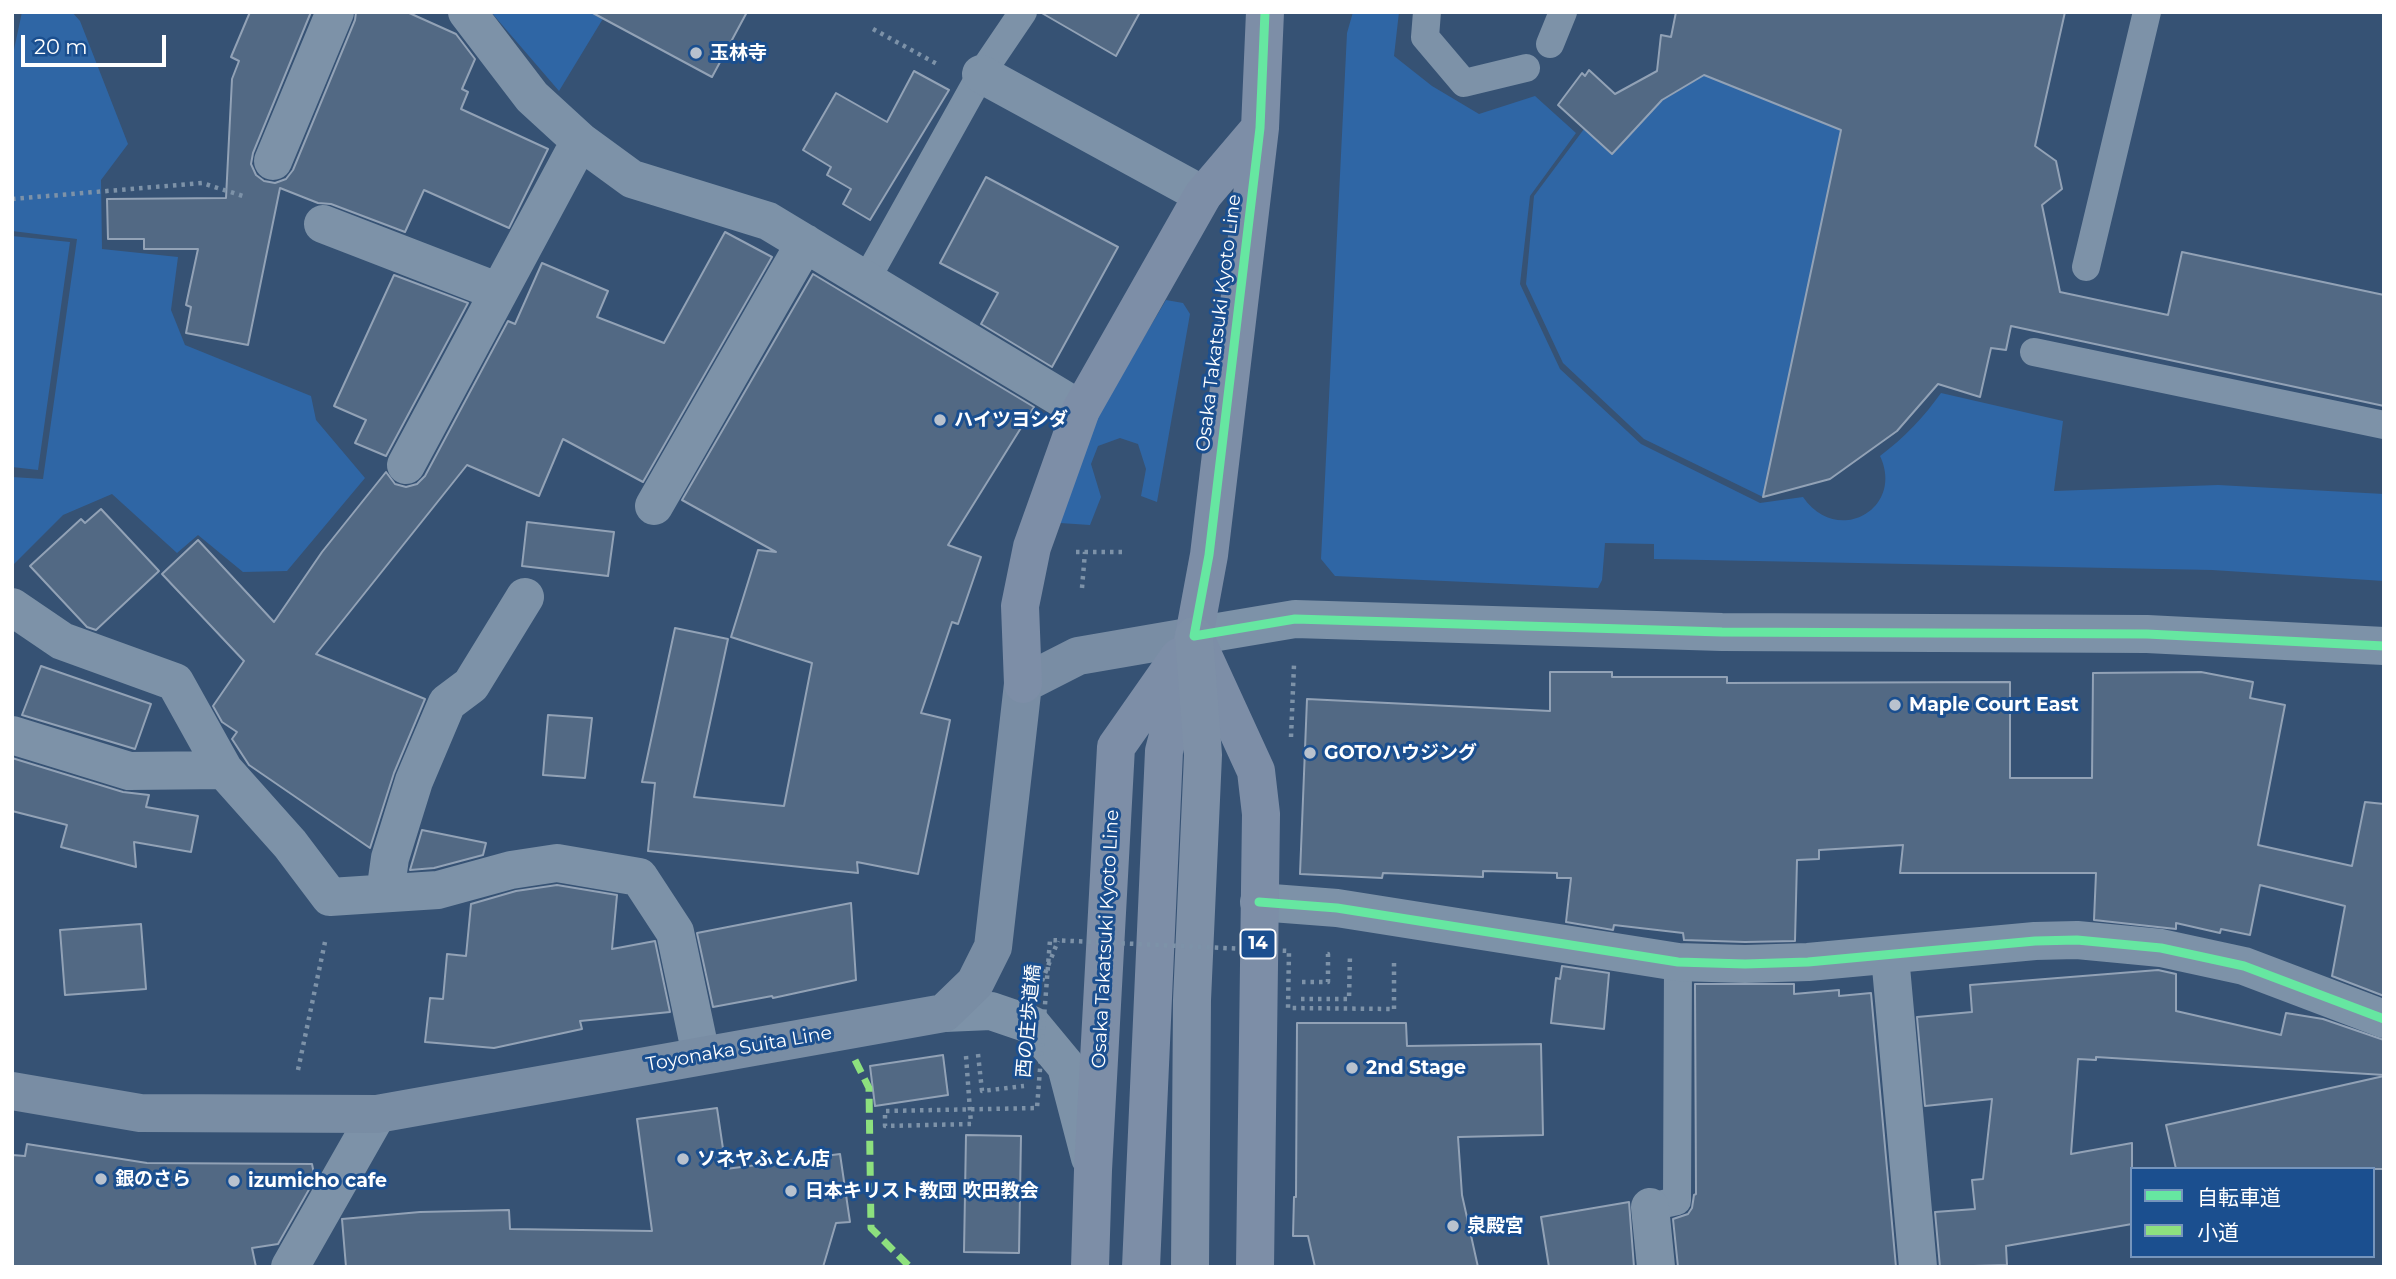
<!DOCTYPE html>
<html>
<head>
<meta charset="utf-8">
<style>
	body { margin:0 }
	#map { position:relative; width:2396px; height:1279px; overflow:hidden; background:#365274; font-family:Montserrat,"Noto Sans JP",sans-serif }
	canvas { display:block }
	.frame { position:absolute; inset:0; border:14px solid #fff; pointer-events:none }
	.legend { position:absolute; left:2130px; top:1167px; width:245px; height:91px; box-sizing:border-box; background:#1b4f8f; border:2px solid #7695bc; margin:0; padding:9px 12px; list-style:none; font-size:21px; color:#fff }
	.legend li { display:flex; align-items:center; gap:14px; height:35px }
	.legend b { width:35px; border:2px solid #7695bc }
	.scale { position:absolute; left:21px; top:35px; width:145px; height:32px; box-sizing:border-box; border:4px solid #fff; border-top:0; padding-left:9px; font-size:21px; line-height:24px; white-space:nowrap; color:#fff; -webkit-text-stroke:5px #1b4f8f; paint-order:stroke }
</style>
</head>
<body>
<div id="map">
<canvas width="2396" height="1279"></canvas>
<div class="frame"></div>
<ul class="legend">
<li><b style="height:9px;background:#66e7a1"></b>自転車道</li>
<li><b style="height:9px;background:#8de07e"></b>小道</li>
</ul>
<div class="scale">20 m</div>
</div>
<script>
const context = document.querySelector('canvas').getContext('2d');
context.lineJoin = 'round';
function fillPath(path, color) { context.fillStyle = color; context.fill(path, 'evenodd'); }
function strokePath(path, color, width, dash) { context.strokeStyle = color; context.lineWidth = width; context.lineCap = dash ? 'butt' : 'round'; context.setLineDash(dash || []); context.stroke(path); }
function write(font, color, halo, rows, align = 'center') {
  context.font = font + ' Montserrat,"Noto Sans JP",sans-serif'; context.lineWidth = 6; context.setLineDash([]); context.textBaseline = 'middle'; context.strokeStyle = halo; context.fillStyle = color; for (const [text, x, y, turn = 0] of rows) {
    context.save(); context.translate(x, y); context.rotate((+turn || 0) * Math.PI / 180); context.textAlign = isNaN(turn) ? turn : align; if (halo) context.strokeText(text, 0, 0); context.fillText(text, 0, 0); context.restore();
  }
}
fillPath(new Path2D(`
	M 22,12 L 72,12 L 80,21 L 128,144 L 101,180 L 102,249 L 178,257 L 171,310 L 185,345 L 311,396 L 316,420 L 365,478 L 287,571 L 243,572 L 198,535 L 177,553 L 112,494 L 63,515 L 12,566 L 12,477 L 43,479 L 77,239 L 12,231 L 12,59 Z
	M 491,12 L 607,12 L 559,91 Z
	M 1353,12 L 1399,12 L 1394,56 L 1432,86 L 1479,114 L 1535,96 L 1576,133 L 1530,196 L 1520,284 L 1560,369 L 1641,444 L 1760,503 L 1803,497 C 1837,547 1905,509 1880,456 C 1904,438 1924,417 1941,393 L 2063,421 L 2054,491 L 2218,485 L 2384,494 L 2384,581 L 2212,570 L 1654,559 L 1654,544 L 1605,543 L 1602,580 L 1598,588 L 1335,576 L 1321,559 L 1347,33 Z
	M 1704,75 L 1841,130 L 1763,497 L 1644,439 L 1563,363 L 1526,284 L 1534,196 L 1584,129 L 1612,154 L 1643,121 L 1637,114 Z
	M 12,236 L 70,242 L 38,470 L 12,467 Z
	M 1166,300 L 1183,303 L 1190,314 L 1157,502 L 1141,496 L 1146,469 L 1138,444 L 1120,438 L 1098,446 L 1091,464 L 1101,497 L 1090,525 L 1060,523 L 1097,416 Z`), '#2f66a5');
const building = new Path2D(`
	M 250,12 L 311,12 L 253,153 L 251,164 L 256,175 L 264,181 L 275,183 L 286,179 L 293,170 L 355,20 L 356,12 L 407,12 L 456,34 L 475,59 L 462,89 L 468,92 L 461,109 L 548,149 L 509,228 L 424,190 L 405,232 L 331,204 L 318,203 L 280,188 L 248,345 L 186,333 L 191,307 L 186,305 L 198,249 L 144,249 L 144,239 L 108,239 L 107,199 L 226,198 L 232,79 L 239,61 L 231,57 Z
	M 591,12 L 747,12 L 712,77 Z
	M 1040,12 L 1140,12 L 1116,56 Z
	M 1676,12 L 2065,12 L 2035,146 L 2056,161 L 2062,189 L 2042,205 L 2060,292 L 2168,315 L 2182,252 L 2384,295 L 2384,406 L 2011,326 L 2006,350 L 1991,348 L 1980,397 L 1938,384 L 1897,431 L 1830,479 L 1763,497 L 1841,130 L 1704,75 L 1662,100 L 1612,154 L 1558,105 L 1582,73 L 1585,76 L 1589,70 L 1615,94 L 1657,71 L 1661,35 L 1671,37 Z
	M 914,71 L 949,90 L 870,220 L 843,204 L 851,189 L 827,175 L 831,167 L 803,150 L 836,93 L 887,122 Z
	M 986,177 L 1118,247 L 1052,367 L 981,324 L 998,293 L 940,263 Z
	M 725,232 L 772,257 L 643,482 L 563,439 L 539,496 L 467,465 L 316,654 L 425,699 L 394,773 L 370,848 L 249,765 L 232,739 L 237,732 L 222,722 L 213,706 L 244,661 L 162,574 L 198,540 L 274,622 L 322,552 L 386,472 L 395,484 L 406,487 L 417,484 L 425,476 L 508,321 L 515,324 L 542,263 L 608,291 L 597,317 L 664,343 Z
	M 813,274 L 1034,407 L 948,545 L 981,557 L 958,624 L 952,622 L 921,713 L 950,720 L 918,874 L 857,862 L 858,873 L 648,851 L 655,783 L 642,782 L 675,628 L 728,639 L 694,797 L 784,806 L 812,663 L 731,637 L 758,550 L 776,552 L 682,500 Z
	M 394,275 L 468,303 L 386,456 L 355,443 L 366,420 L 334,406 Z
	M 101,509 L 159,571 L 96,630 L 87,627 L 30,566 L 81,519 L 85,523 Z
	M 527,522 L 614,532 L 608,576 L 522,566 Z
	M 41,666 L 151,704 L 135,749 L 22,715 Z
	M 1550,672 L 1612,672 L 1612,677 L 1727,677 L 1727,683 L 2010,682 L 2010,778 L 2092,778 L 2093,673 L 2201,672 L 2253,682 L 2250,698 L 2285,705 L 2258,845 L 2352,866 L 2365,802 L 2384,804 L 2384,996 L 2332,976 L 2345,906 L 2260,885 L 2250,935 L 2221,929 L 2220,933 L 2176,923 L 2176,929 L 2094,920 L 2096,873 L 1900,873 L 1903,845 L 1819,850 L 1819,859 L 1797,860 L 1795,941 L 1745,942 L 1684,940 L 1683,933 L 1614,925 L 1613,930 L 1566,922 L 1571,878 L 1557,878 L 1557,873 L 1483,871 L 1483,877 L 1383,873 L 1382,878 L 1300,874 L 1307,699 L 1550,711 Z
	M 548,715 L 592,718 L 585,778 L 543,775 Z
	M 12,758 L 123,792 L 149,795 L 146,807 L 198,816 L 191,852 L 134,842 L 136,867 L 61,847 L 67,825 L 12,811 Z
	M 422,830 L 486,843 L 483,855 L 434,868 L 410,870 Z
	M 557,885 L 617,895 L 612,949 L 655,941 L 670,1012 L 580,1021 L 582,1029 L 494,1048 L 425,1042 L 430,998 L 443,999 L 447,954 L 466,956 L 471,904 L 516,891 Z
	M 851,903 L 856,980 L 773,998 L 772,996 L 713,1007 L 697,933 Z
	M 141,924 L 146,989 L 65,995 L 60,930 Z
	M 1562,966 L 1609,973 L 1604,1029 L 1551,1023 L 1556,978 L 1560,979 Z
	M 2158,970 L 2176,974 L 2176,1011 L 2281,1035 L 2286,1013 L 2323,1019 L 2384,1040 L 2384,1075 L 2096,1057 L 2096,1060 L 2078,1059 L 2071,1154 L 2132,1143 L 2132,1224 L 2006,1246 L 2007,1265 L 1940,1267 L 1935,1212 L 1975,1209 L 1972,1180 L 1983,1179 L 1992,1099 L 1925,1106 L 1917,1017 L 1972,1012 L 1970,985 Z
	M 1695,984 L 1794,984 L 1794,994 L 1839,990 L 1839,996 L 1871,993 L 1896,1267 L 1678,1267 L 1673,1219 L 1688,1214 L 1692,1208 L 1694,1195 L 1696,1194 Z
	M 1297,1023 L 1406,1023 L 1407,1046 L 1541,1044 L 1543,1135 L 1458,1137 L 1462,1195 L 1478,1267 L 1315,1267 L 1308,1236 L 1293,1236 L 1294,1197 L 1296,1197 Z
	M 943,1055 L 948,1095 L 875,1106 L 870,1066 Z
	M 2384,1076 L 2384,1169 L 2176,1169 L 2166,1125 Z
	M 717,1108 L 726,1169 L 840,1154 L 850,1222 L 836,1223 L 823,1267 L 346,1267 L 342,1219 L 420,1212 L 509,1210 L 510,1229 L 652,1231 L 637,1119 Z
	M 966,1135 L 1021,1136 L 1019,1253 L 964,1252 Z
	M 27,1144 L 147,1163 L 312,1164 L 315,1179 L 278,1244 L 252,1248 L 256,1267 L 12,1267 L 12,1155 L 25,1156 Z
	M 1629,1202 L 1634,1267 L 1549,1267 L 1541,1217 Z`);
fillPath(building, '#526984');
strokePath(building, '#92a2b6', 2);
strokePath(new Path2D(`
	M 873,29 L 937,64
	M 12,199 L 202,183 L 243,196
	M 1076,552 L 1124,552
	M 1082,588 L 1085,552
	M 1291,737 L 1294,665
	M 1042,981 L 1058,941
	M 1302,982 L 1328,982 L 1328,954 L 1324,954
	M 1301,999 L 1349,999 L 1350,954
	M 1394,1009 L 1394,963
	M 978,1054 L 982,1091 L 1024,1086
	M 966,1056 L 971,1124
	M 298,1070 L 325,942`), '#7d92a8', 4.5, [3.5, 5]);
strokePath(new Path2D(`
	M 1427,12 L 1425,37 L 1464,83 L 1526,68
	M 1550,44 L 1563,12
	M 2086,267 L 2147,12
	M 866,280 L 981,74 L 1023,12
	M 2034,352 L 2384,425
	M 1650,1207 L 1677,1201 L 1678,962`), '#7d92a8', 28);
strokePath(new Path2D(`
	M 467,12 L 532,97 L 580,141 L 632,179 L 768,221 L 1081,410
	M 981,74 L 1203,195
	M 273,161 L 335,12
	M 323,224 L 499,292
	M 406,465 L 580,141
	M 654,506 L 805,243
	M 12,607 L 62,641 L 175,682 L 224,770 L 290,844 L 330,897 L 438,890 L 511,870 L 557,863 L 639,877 L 675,932 L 701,1055
	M 1194,636 L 1295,619 L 1722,632 L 2147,634 L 2384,646
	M 12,735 L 129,771 L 224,770
	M 385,893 L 390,858 L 414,781 L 447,703 L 471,685 L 525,597
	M 1259,902 L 1337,908 L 1678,962 L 1745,964 L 1808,962 L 2035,941 L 2077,940 L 2161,948 L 2244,966 L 2384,1019
	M 1890,956 L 1918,1267
	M 944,1013 L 991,1011 L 1032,1025 L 1066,1066 L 1090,1158
	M 1650,1207 L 1656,1267
	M 290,1267 L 377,1114`), '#7d92a8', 38);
strokePath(new Path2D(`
	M 12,1091 L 140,1113 L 377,1114 L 944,1013 L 975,983 L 993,947 L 1023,684 L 1078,656 L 1194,636`), '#798da4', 38);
strokePath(new Path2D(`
	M 1195,638 L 1256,771 L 1261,814 L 1255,1267
	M 1023,684 L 1020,606 L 1032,547 L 1081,410 L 1203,195 L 1260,128
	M 1090,1267 L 1093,1170 L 1116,747 L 1179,657
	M 1141,1267 L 1164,751 L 1194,636 L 1209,555 L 1260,128 L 1265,12`), '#7d8ea7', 38);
strokePath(new Path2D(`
	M 1190,1267 L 1192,1000 L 1203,755 L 1194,636`), '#7e90a7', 38);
strokePath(new Path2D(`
	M 971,1124 L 885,1126 L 885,1111 L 1037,1108 L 1050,940 L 1289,951 L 1288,1008 L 1394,1009`), '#7d92a8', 4.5, [3.5, 5]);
strokePath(new Path2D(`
	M 855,1060 L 869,1088 L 871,1228 L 910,1267`), '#8de07e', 7, [14, 7]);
strokePath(new Path2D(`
	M 1265,12 L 1260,128 L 1209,555 L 1194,636 L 1295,619 L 1722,632 L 2147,634 L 2384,646
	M 1259,902 L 1337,908 L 1678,962 L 1745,964 L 1808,962 L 2035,941 L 2077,940 L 2161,948 L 2244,966 L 2384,1019`), '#66e7a1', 9);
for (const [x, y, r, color] of [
	[696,53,7,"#b9c2ce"],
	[940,420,7,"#b9c2ce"],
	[1895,705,7,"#b9c2ce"],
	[1310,753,7,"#b9c2ce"],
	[1352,1068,7,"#b9c2ce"],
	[683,1159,7,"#b9c2ce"],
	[101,1179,7,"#b9c2ce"],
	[234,1181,7,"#b9c2ce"],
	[791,1191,7,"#b9c2ce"],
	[1453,1226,7,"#b9c2ce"]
]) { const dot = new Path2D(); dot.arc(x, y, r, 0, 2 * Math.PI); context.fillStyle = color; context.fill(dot); strokePath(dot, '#1b4f8f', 2.5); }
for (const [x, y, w] of [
	[1258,944,35]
]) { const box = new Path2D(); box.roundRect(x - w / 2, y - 14.5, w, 29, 5); context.fillStyle = '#1b4f8f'; context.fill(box); strokePath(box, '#fff', 2); }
write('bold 18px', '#fff', null, [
	["14",1258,944]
]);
write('bold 19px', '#fff', '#1b4f8f', [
	["玉林寺",710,53],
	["ハイツヨシダ",954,420],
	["Maple Court East",1909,705],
	["GOTOハウジング",1324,753],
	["2nd Stage",1366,1068],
	["ソネヤふとん店",697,1159],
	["銀のさら",115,1179],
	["izumicho cafe",248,1181],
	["日本キリスト教団 吹田教会",805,1191],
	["泉殿宮",1467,1226]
], 'left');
write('19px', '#fff', '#1b4f8f', [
	["Osaka Takatsuki Kyoto Line",1219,323,-83],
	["Osaka Takatsuki Kyoto Line",1106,939,-87],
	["西の庄歩道橋",1029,1021,-85],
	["Toyonaka Suita Line",739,1049,-10]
]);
</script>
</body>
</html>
